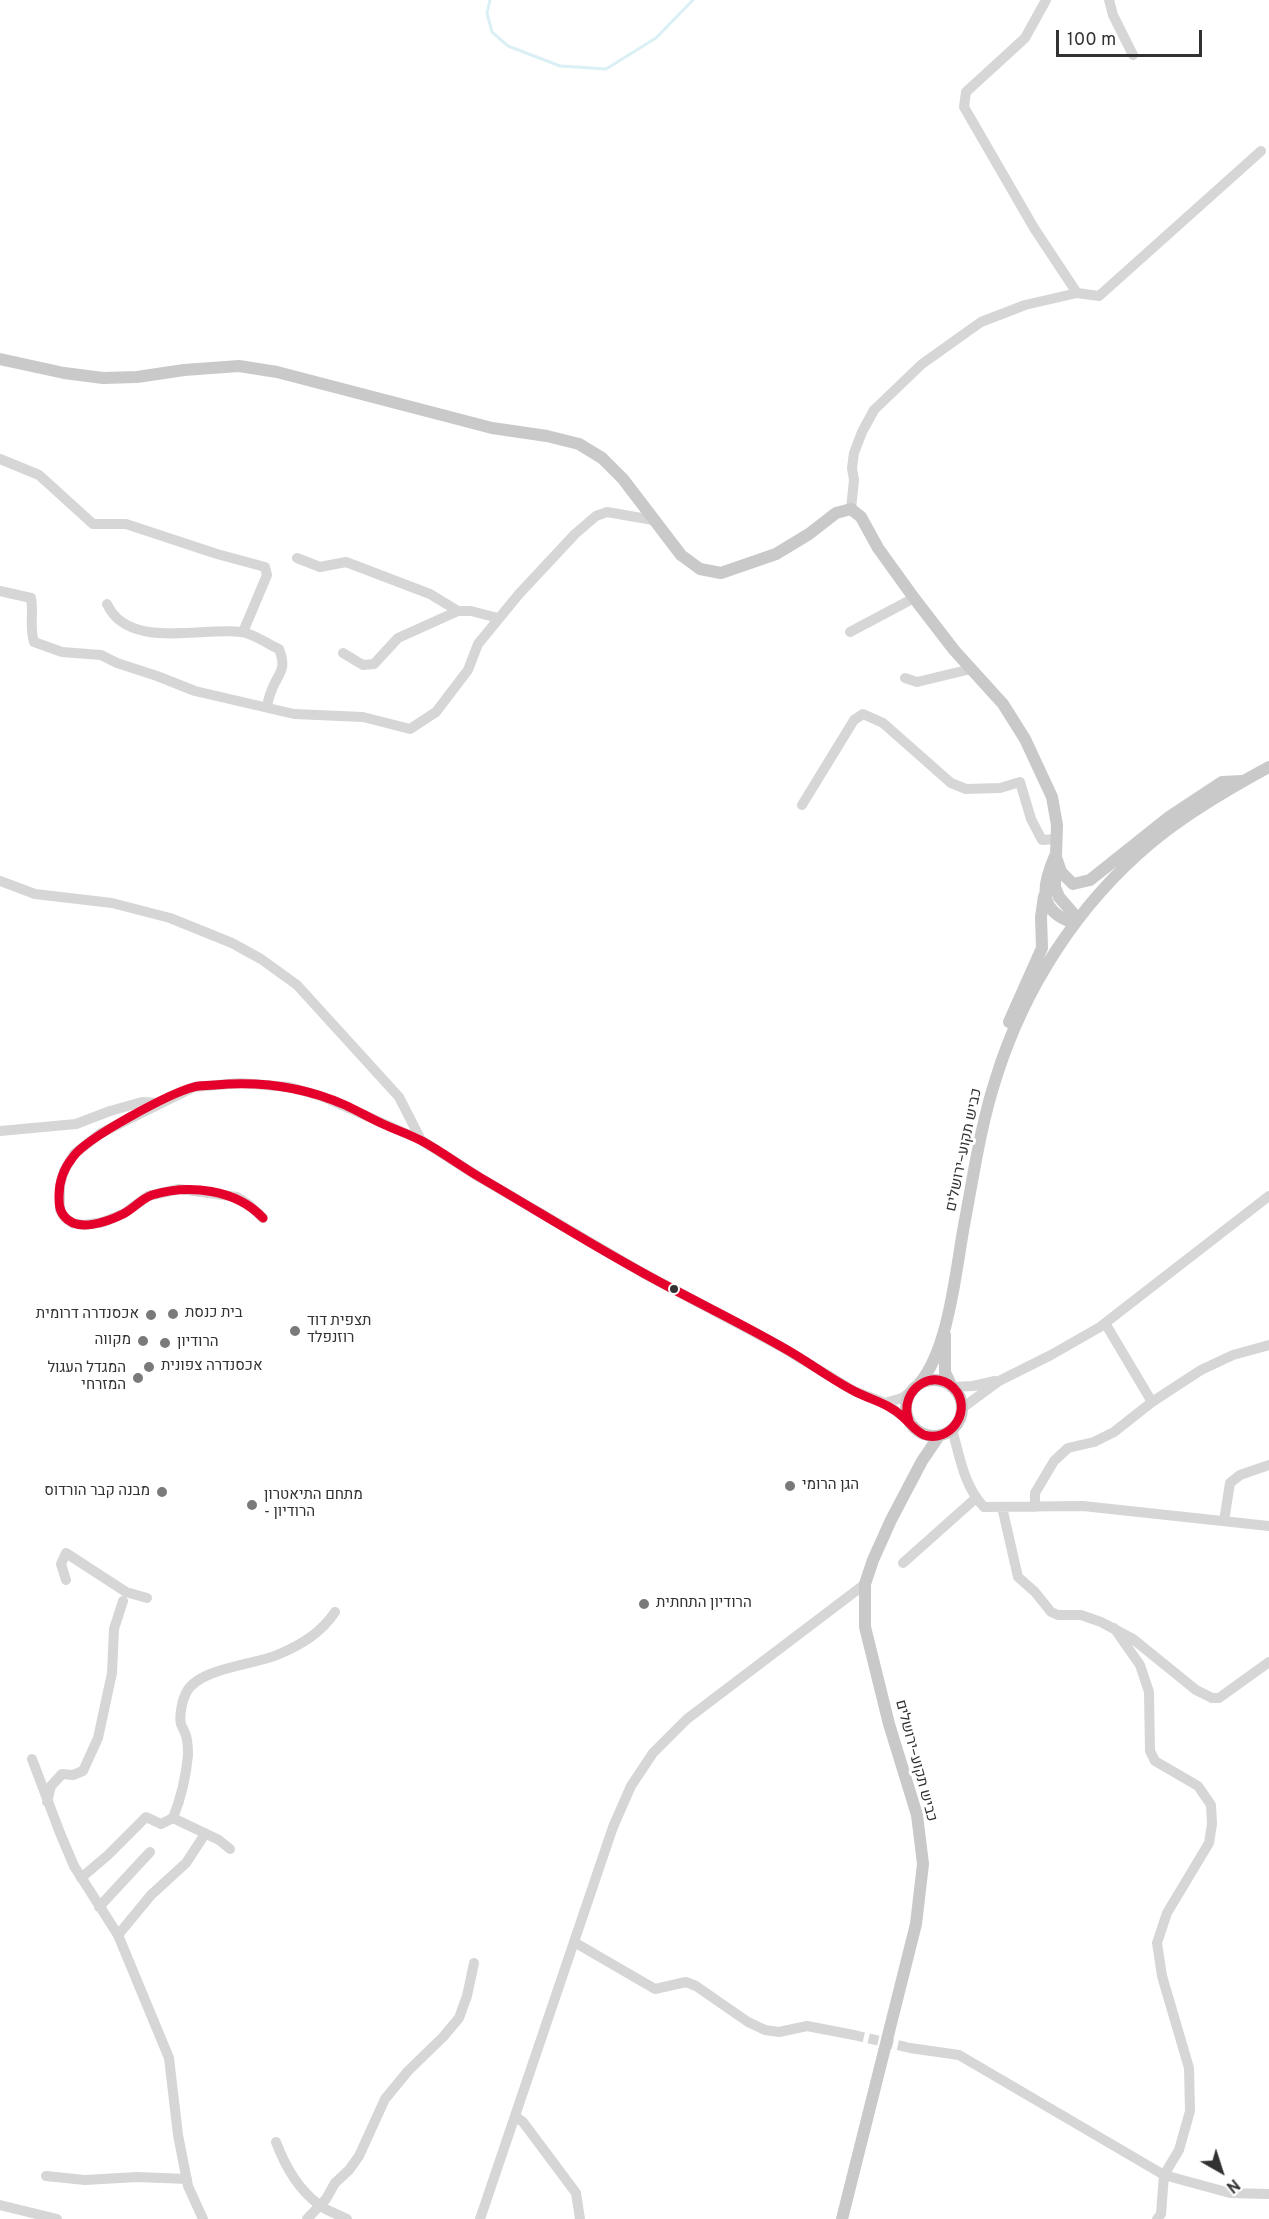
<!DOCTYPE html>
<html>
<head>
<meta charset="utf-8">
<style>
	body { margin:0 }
	#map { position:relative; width:1269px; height:2219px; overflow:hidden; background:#fff; font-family:Overpass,sans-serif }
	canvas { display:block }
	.north { position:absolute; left:1191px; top:2141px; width:60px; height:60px; -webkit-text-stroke:4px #fff; paint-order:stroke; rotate:141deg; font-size:16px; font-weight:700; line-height:24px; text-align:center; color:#323232 }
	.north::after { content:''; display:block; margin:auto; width:21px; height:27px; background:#323232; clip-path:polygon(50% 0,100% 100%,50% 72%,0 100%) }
	.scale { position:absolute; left:1056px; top:30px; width:146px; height:27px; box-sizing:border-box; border:3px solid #323232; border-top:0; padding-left:8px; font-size:18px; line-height:21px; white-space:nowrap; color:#323232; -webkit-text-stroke:4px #fff; paint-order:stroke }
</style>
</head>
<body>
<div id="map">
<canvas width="1269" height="2219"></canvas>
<div class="north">N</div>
<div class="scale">100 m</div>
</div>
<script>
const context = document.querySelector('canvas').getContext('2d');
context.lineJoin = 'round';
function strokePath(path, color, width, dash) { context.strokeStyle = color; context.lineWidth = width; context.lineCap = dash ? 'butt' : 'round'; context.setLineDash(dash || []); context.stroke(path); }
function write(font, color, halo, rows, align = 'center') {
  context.font = font + ' Overpass,Heebo,sans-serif'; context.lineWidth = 6; context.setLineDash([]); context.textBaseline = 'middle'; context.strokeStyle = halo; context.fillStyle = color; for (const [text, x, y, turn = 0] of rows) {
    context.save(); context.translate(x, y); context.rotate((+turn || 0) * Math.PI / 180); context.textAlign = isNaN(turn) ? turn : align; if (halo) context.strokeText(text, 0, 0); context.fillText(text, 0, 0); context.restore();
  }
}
strokePath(new Path2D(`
	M 490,0 L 487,13 L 492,32 L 508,46 L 560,66 L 606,69 L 656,38 L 693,0`), '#daf0f4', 3);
strokePath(new Path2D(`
	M 854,2035 L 910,2048`), '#d6d6d6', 10, [10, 5]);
strokePath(new Path2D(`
	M 1046,0 L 1025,38 L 966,92 L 964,107 L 1034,228 L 1077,293
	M 1109,0 L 1113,15 L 1133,55
	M 0,459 L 39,475 L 93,524 L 126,524 L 217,554 L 265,567 L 267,575 L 243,632
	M 851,509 L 854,480 L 852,468 L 854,453 L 862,432 L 874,410 L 922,364 L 981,322 L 1025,305 L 1077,293 L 1099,296 L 1261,151
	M 297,558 L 320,567 L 346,562 L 430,594 L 458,611
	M 0,591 L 31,598 C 34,613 29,627 34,642 L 62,652 L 101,655 L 117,663 L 157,676 L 195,691 L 294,714 L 363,717 L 410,729 L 436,712 L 468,670 L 478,644 L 519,594 L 575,534 L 596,516 L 607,512 L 653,520
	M 107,604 C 128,650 200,627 241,632 C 253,633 267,644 279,649 C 288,672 277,673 271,692 C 269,696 268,702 267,707
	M 850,632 L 914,598
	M 343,653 L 363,665 L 374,664 L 398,638 L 458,611 L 471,611 L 498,618
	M 905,678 L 917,682 L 971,669
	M 802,805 L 854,720 L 863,714 L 883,723 L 951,783 L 966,789 L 1000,788 L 1020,782 L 1031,819 L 1042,840 L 1056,839
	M 0,881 L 35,894 L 112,903 L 170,918 L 232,943 L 261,959 L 297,985 L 399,1097 L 421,1140
	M 0,1131 L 76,1124 L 110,1111 L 142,1102 L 158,1103
	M 263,1218 L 248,1204 L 237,1197 L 179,1189 L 148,1196 L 123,1214 L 103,1222 L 84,1225 L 72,1223 L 65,1218 L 60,1210 L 60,1185 L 64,1171 L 74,1154 L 101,1133 L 194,1087 L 240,1083 L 289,1087 L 321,1096 L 421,1140 L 479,1177 L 643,1273 L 780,1346 L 854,1391 L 885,1403 L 909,1421
	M 1105,1323 L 1152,1402
	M 952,1387 L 973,1386 L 995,1381
	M 885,1403 L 902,1398 L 913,1390
	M 961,1409 L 999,1381 L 1051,1355 L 1100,1327 L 1269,1196
	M 952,1429 C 960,1458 964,1486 984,1507 L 1083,1506 L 1269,1526
	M 1002,1507 L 1018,1577 L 1035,1592 L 1051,1612 L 1058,1615 L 1081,1615 L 1101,1622 L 1133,1639 L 1196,1690 L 1212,1698 L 1219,1698 L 1269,1662
	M 1035,1507 L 1035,1493 L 1054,1461 L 1068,1448 L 1094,1442 L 1114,1432 L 1152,1402 L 1201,1370 L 1233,1355 L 1269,1345
	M 1224,1521 L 1230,1483 L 1240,1475 L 1269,1465
	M 903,1563 L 976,1498
	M 66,1580 L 61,1564 L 66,1553 L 126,1592 L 147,1598
	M 1114,1628 L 1140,1665 L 1149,1692 L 1150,1751 L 1155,1761 L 1198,1786 L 1211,1805 L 1212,1824 L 1209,1843 L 1167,1913 L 1157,1943 L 1162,1976 L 1189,2068 L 1190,2111 L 1179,2150 L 1164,2175 L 1161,2214 L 1157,2219
	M 32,1759 L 60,1833 L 74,1866 L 118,1935 L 169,2058 L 178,2135 L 188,2186 L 203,2219
	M 47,1802 L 51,1786 L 62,1774 L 73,1775 L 83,1771 L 98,1738 L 112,1673 L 114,1629 L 123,1601
	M 173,1818 L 219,1840 L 230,1849
	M 81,1878 L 108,1855 L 146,1817 L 161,1824 L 173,1818 C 181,1798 186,1777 188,1755 C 188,1748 188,1739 185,1733 C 184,1730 182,1727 181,1724 C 179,1716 182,1701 186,1693 C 198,1668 253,1665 277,1655 C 301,1645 321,1633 335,1612
	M 99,1907 L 150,1852
	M 118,1935 L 151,1895 L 186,1863 L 205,1834
	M 574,1942 L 655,1989 L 686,1982 L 696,1986 L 748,2022 L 765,2030 L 779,2032 L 807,2026 L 854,2035
	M 910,2048 L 959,2055 L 1164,2175 L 1230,2193 L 1269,2194
	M 515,2116 L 523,2122 L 576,2193 L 580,2219
	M 276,2142 C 285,2166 297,2188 318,2204 C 326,2211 338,2214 347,2219
	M 46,2176 L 85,2180 L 137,2177 L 187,2179
	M 0,2205 L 57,2219
	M 307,2219 L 326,2199 L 335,2183 L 349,2170 L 359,2156 L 385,2099 L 408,2071 L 443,2037 L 459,2018 L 467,1996 L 474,1963
	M 480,2219 L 613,1827 L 631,1786 L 653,1753 L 687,1719 L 865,1584`), '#d6d6d6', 10);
strokePath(new Path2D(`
	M 0,359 L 64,373 L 103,378 L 137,377 L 184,370 L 239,366 L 277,372 L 492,428 L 547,436 L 579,444 L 602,458 L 623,479 L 681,555 L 700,569 L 721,573 L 776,554 L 809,534 L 836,513 L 851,509 L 861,517 L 878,548 L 914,598 L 954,650 L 1003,704 L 1025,739 L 1052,797 L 1057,825 L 1055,887 L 1059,897 L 1072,912 L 1074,923 C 1037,911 1042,886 1055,856
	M 1057,860 L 1061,872 L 1073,884 L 1090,880 L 1169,817 L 1222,782 L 1242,781
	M 1009,1022 L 1042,948 L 1041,917 L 1044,896
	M 945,1335 L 945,1372 L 952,1387
	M906 1408a28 28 0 1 1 56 0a28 28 0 1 1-56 0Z
	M 919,1384 C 950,1348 956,1266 965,1220 C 974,1172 981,1124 996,1078 C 1024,988 1078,904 1151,843 C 1183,816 1232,787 1269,767
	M 842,2219 L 916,1924 L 923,1864 L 917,1815 L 889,1724 L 865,1627 L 865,1584 L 873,1560 L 891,1520 L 922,1461 L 939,1436`), '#c9c9c9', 12);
strokePath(new Path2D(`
	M 263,1218 C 236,1189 189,1184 152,1195 C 141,1199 133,1209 123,1214 C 107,1222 77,1233 64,1216 C 59,1210 59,1203 59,1196 C 59,1182 64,1168 73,1157 C 86,1138 170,1093 194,1087 C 200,1085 208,1086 215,1085 C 259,1081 304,1087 345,1105 C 358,1111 370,1118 383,1124 C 396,1130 409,1134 422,1141 C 442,1152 461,1166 481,1178 C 536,1210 590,1244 645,1274 C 690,1299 737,1321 782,1347 C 806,1360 829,1378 854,1391 C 871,1400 888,1403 903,1417 C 910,1423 915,1431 924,1435 C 949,1443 971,1414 957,1392 C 937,1364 897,1389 909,1421`), '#e4002b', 9);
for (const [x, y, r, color] of [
	[674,1289,5,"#323232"],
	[173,1314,6,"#7a7a7a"],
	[151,1315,6,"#7a7a7a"],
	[295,1331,6,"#7a7a7a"],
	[143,1341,6,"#7a7a7a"],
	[165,1343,6,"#7a7a7a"],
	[149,1367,6,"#7a7a7a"],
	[138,1378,6,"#7a7a7a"],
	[790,1486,6,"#7a7a7a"],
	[162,1492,6,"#7a7a7a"],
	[252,1505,6,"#7a7a7a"],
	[644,1604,6,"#7a7a7a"]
]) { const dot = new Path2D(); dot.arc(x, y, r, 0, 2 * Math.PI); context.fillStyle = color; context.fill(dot); strokePath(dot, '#fff', 2); }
write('15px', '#323232', '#fff', [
	["כביש תקוע–ירושלים",965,1150,-78],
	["כביש תקוע–ירושלים",915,1761,75]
]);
write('15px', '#323232', '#fff', [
	["בית כנסת",185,1314],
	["אכסנדרה דרומית",139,1315,"right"],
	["תצפית דוד",307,1322],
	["רוזנפלד",307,1339],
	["מקווה",131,1341,"right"],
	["הרודיון",177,1343],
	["אכסנדרה צפונית",161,1367],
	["המגדל העגול",126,1369,"right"],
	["המזרחי",126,1386,"right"],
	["הגן הרומי",802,1486],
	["מבנה קבר הורדוס",150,1492,"right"],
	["מתחם התיאטרון",264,1496],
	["- הרודיון",264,1513],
	["הרודיון התחתית",656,1604]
], 'left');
</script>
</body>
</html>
